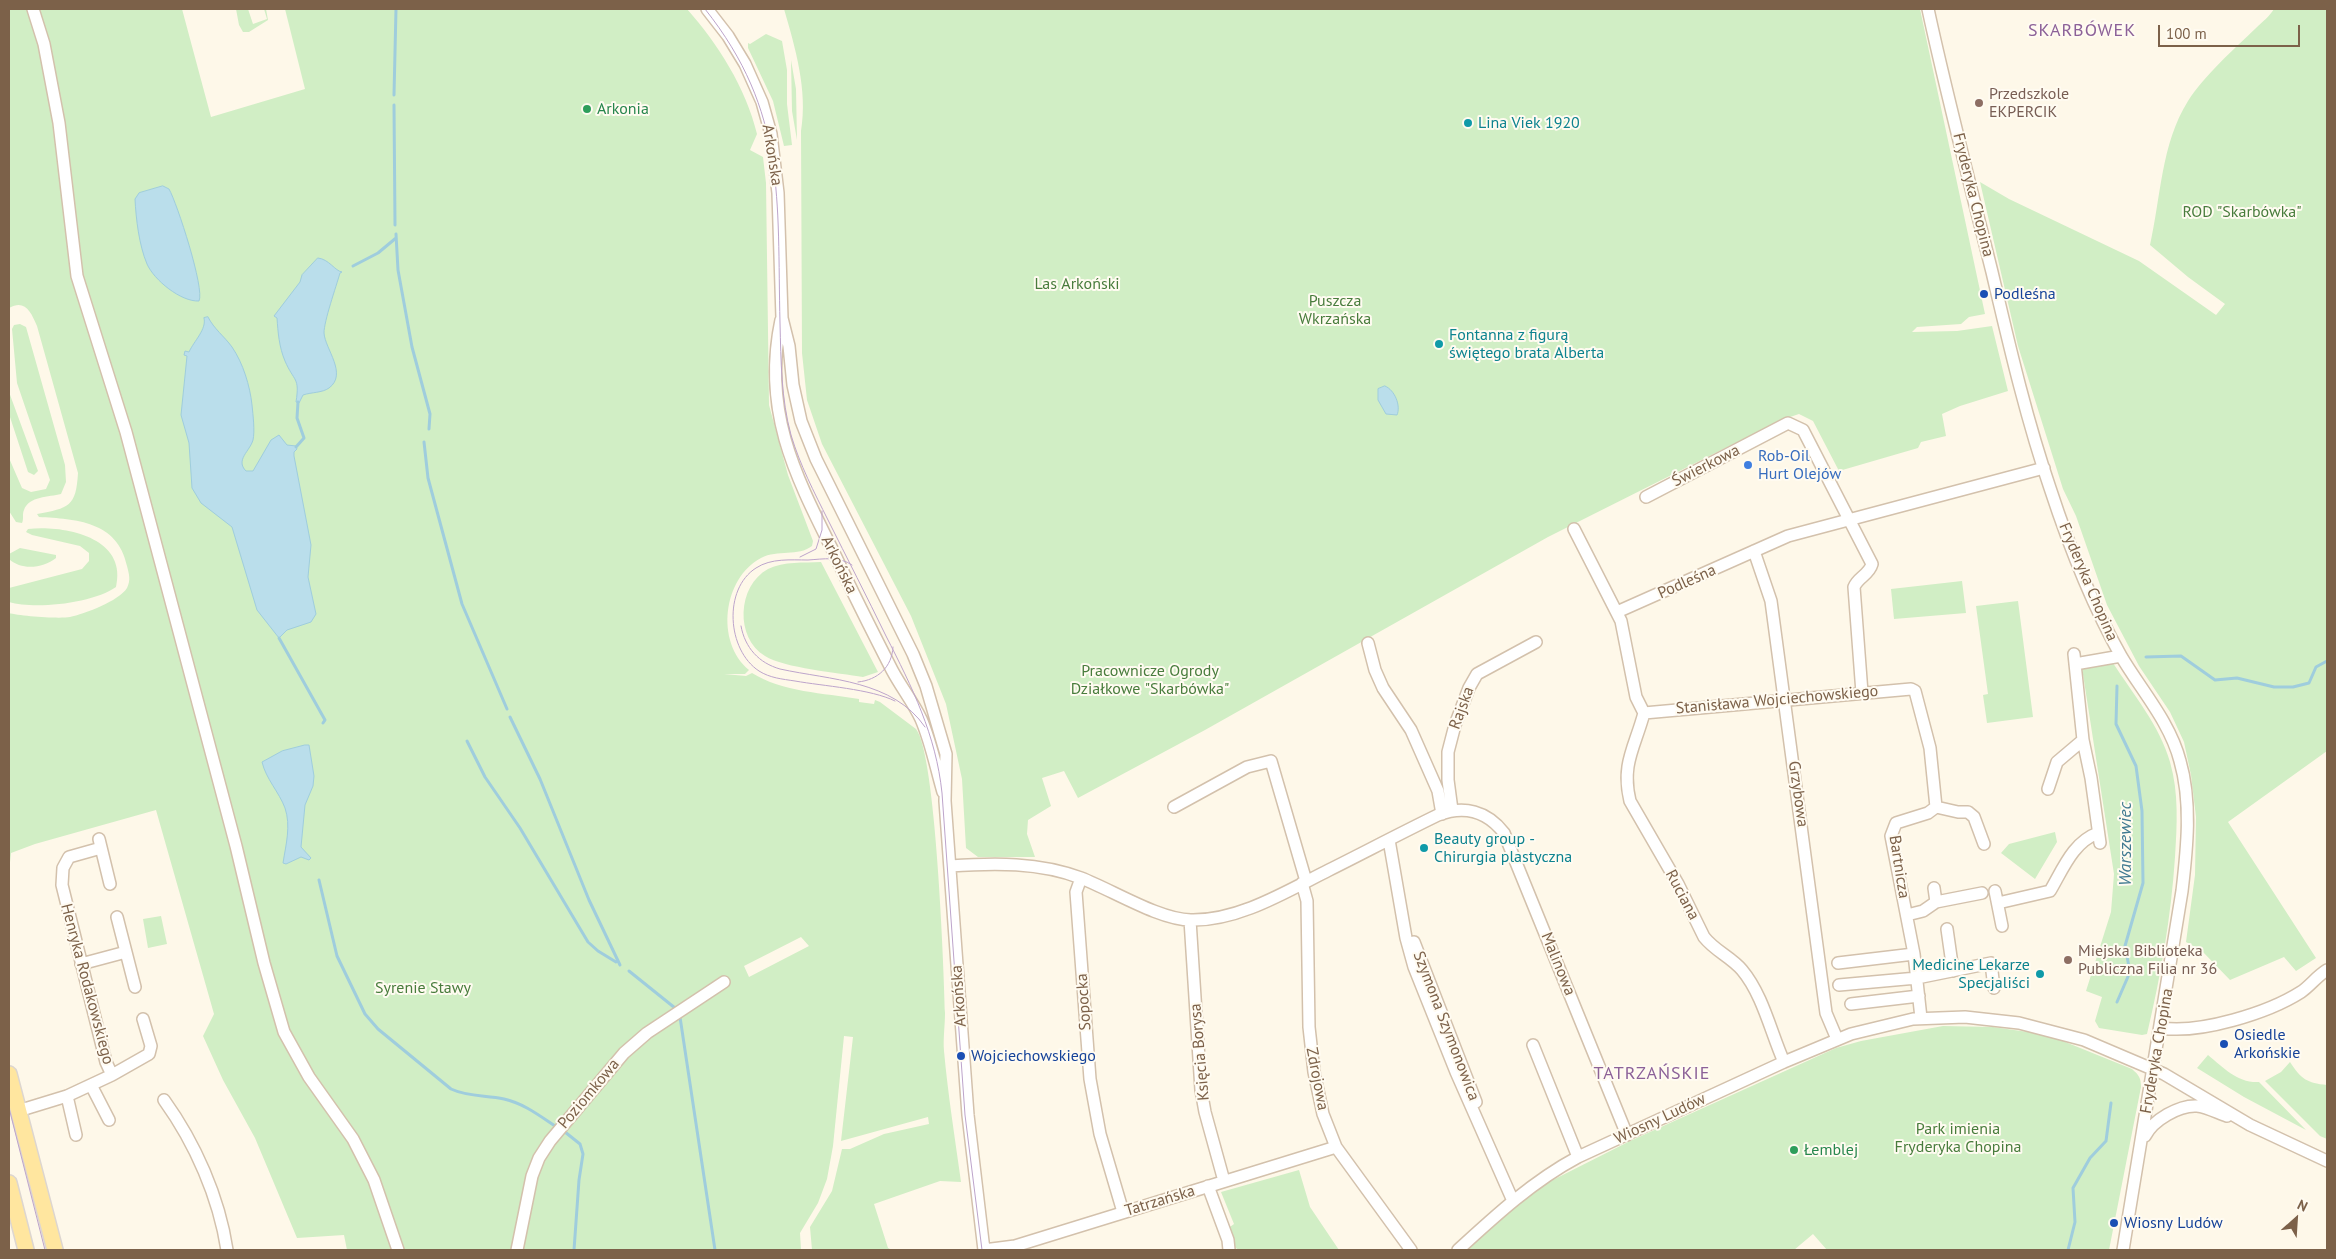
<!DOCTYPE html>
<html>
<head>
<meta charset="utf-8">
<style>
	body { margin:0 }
	#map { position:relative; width:2336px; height:1259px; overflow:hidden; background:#fef8e9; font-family:"PT Sans",sans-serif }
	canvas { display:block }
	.frame { position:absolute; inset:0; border:10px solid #7c6149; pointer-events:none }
	.north { position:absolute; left:2271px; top:1194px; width:50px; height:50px; -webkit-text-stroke:4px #fffbf1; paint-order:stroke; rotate:26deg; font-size:14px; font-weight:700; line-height:20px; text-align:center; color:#7c6149 }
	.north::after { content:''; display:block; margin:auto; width:18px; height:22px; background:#7c6149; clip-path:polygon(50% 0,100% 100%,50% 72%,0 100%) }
	.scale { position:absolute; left:2158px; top:25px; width:142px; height:22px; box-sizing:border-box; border:2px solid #7c6149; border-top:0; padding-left:6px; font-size:15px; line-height:18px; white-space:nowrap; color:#7c6149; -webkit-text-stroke:4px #fffbf1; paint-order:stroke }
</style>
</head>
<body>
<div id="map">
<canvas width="2336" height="1259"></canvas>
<div class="frame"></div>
<div class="north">N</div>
<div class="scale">100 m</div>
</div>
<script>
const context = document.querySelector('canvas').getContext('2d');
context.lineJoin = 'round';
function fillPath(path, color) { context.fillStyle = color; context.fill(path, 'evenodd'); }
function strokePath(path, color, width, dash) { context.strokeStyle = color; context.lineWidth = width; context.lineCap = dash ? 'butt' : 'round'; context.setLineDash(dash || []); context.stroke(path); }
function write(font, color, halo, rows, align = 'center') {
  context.font = font + ' "PT Sans",sans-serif'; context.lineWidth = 4; context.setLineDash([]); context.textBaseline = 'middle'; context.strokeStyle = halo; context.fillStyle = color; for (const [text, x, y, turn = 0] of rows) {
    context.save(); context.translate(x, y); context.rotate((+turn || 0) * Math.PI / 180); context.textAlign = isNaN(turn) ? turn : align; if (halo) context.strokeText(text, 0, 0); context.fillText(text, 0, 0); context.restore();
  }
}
fillPath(new Path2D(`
	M 9,9 L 182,9 L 211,117 L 305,89 L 285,9 L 687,9 C 718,44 746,88 757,134 L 750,150 L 763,157 L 766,183 L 769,405 L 788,475 L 813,541 L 812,546 C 798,557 778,549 761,558 C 723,578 715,642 749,670 L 745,674 L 724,674 L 746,676 L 752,673 C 782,692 824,693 859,699 L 859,702 L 874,704 L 875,700 L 880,702 L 916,729 C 936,754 944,969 945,1013 C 945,1026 943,1038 944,1051 C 948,1095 955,1138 961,1182 L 940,1181 L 874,1204 L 888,1248 L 892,1250 L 812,1250 L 810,1227 L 832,1191 L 842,1149 L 850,1149 L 884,1134 L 929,1124 L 928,1117 L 841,1141 L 853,1037 L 844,1036 L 833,1146 L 827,1179 L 818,1203 L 800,1233 L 801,1250 L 347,1250 L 344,1235 L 297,1238 L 255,1138 L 223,1080 L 203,1036 L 214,1014 L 156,810 L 35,844 L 11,853 L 9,872 L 9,613 C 19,616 59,619 70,617 C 84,614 119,601 127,588 C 131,580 129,574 127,566 C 118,521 75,519 39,517 L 37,514 C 69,508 76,507 78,473 L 37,326 C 31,312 25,299 9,308 ZM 801,937 L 809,946 L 749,977 L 744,966 Z
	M 236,9 L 248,9 L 253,24 L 267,19 L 264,9 L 266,9 L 268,20 L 249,32 L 243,32 L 239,25 Z
	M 784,9 L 1920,9 L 1985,314 L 1969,317 L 1961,324 L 1917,327 L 1912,332 L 1957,331 L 1992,326 L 2008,391 L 1960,406 L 1942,414 L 1946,436 L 1921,442 L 1918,448 L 1839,471 L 1813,421 L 1799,414 L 1781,420 L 1548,537 L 1205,730 L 1078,798 L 1064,771 L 1042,778 L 1051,806 L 1028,820 L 1027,834 L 1035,857 L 978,857 L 966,848 L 962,779 L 946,704 L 911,616 L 822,444 L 807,400 L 802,353 L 801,131 C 808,90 795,47 784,9 Z
	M 2274,9 L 2327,9 L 2327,751 L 2228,822 L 2316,958 L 2296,971 L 2284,957 L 2230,980 L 2202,951 L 2186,942 L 2195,875 L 2196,817 L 2191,775 L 2184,742 L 2170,712 L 2139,666 L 2107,605 L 2076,516 L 2063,489 L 2018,346 L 1980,182 L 2009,199 L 2139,261 L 2216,315 L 2225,304 L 2188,277 L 2150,245 C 2161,197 2161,144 2188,101 C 2204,76 2234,49 2256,28 C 2263,21 2269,17 2274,9 Z
	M 766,34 L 782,41 L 787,70 L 787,104 L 792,145 L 784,146 L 773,101 L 748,48 L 748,43 L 750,44 Z
	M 791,60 L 796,89 L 797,140 L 792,111 Z
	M 20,324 L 26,327 L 65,465 L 66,482 L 61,494 C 49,497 29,496 24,510 C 22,514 24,519 22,523 L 16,522 L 9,511 L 9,458 L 22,488 L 31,492 L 46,489 L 50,480 L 17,383 L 12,329 L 14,325 Z
	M 9,392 L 38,471 L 34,475 L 28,472 L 9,414 Z
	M 28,529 C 64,525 128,537 116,587 C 94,603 35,610 9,602 L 9,588 L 82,569 L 89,561 L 89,553 L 80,546 L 32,535 L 26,532 Z
	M 20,548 L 56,555 L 56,558 C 43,568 22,571 9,559 L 9,554 Z
	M 821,562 L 878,672 L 863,677 C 839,673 784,668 765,656 C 735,638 737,586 768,569 C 784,561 804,563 821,562 Z
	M 1962,581 L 1966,613 L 1894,619 L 1891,589 Z
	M 2018,601 L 2033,717 L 1987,723 L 1983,695 L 1988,694 L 1976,606 Z
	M 2113,663 C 2133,694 2160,726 2170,762 C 2179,793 2177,826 2175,857 C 2171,917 2161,975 2147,1034 L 2142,1035 L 2099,1028 L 2095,1021 L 2102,997 L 2086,991 L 2111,912 L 2114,874 L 2082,668 Z
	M 2055,832 L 2057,842 L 2035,879 L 2001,853 L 2009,844 Z
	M 161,916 L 167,944 L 148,948 L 143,919 Z
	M 1943,1026 L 1993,1027 L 2035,1033 L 2053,1037 L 2132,1069 C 2139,1075 2141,1078 2141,1087 L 2109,1250 L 1827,1250 L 1813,1234 L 1794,1250 L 1467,1250 L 1508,1212 L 1541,1186 L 1630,1141 L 1836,1048 L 1861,1041 Z
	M 2208,1055 C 2224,1068 2237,1083 2259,1082 L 2306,1130 L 2244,1097 L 2197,1068 Z
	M 2290,1062 C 2301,1079 2307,1083 2327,1085 L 2327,1139 L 2320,1136 L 2265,1081 L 2281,1072 Z
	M 1299,1170 L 1310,1207 L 1339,1250 L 1239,1250 L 1231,1245 L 1227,1229 L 1234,1224 L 1221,1192 Z`), '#d1eec5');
const water = new Path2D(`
	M 163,186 L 169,189 C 177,203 205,289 199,301 C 181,302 154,280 147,264 C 139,245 136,219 135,199 L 139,193 Z
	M 318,258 C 329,259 335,271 342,272 L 340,273 C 336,287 324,321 324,333 C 325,349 348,374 329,388 C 322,393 312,392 303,395 L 299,403 L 296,402 C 300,377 294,382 285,361 C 279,347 278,332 277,318 L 274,316 L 300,282 L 302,275 Z
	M 208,317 C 214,329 224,336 232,347 C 243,363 250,386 252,405 C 253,415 255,431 253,440 C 250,451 235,460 246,471 L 253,471 L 271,440 L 279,435 L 287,445 L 296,446 L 297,449 L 294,452 L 294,456 L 311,545 L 308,577 L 316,614 L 311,622 L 287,630 L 279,638 L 257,610 L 232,527 L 201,503 L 192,488 L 189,443 L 181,415 L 187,356 L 184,355 L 185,351 L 189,352 C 194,341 207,329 204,318 Z
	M 1385,386 C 1395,390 1401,406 1397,415 L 1386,414 L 1378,400 L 1378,389 Z
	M 305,745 L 309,745 L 314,776 L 313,786 L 305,805 L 301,847 L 311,858 L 309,860 L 301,857 L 286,864 L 283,863 C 286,844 291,826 285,808 C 279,792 266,779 262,762 L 282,751 Z`);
fillPath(water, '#badeeb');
strokePath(water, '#9fcddd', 1);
strokePath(new Path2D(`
	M 394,95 L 396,9
	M 394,105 L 395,225
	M 396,234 L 398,270 L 412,347 L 430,414 L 429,429
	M 353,266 L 378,253 L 396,238
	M 424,442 L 428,478 L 462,604 L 507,709
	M 296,447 L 304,438 L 297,418 L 298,402
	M 279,638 L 325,720 L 323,723
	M 2146,657 L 2181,656 L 2215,680 L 2237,678 L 2274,687 L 2293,687 L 2309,683 L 2316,667 L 2327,661
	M 2117,686 L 2116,724 L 2136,766 L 2142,811 L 2143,883 L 2125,946 L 2130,972 L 2117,1002
	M 510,717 L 540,779 L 589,900 L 620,965
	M 467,741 L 485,777 L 520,828 L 588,942 L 598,951 L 616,962
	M 319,880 L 337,956 L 365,1014 L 378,1029 L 451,1089 C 468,1097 486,1095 504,1099 C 523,1103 540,1116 555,1126
	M 629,971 L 675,1008
	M 680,1017 L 715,1250
	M 565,1132 L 580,1144 L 583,1154 L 579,1180 L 574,1250
	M 2068,1250 L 2075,1222 L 2073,1188 L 2090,1158 L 2106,1141 L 2111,1103`), '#9fcddd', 3);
const minor = new Path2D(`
	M 33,9 L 44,44 L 59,123 L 77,276 L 126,432 L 236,846 L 264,963 L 284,1032 L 309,1077 L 353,1139 L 374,1180 L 398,1250
	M 707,9 L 728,36 L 745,64 L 762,102 L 771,134 L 778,193 L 782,318 L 789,346 L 793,385 L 801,421 L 816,459 L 913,654 L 926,686 L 946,754 L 945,801 L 968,1115 L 984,1250
	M 1928,9 C 1947,97 1970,184 1992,272 C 2009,344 2026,418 2050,488 C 2069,546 2091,603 2121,656 C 2141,690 2170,722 2180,761 C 2192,802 2187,849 2182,891 L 2123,1250
	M 781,320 C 762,410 794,473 833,551 C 852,591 872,631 892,670 C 901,687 913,702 921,719 C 931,742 936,768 943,792
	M 1646,497 L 1788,423 L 1803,430 L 1872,564 C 1869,575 1858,577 1854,587 L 1862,693
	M 1574,529 L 1621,621 L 1636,697 L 1644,713
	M 1754,551 L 1771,601 L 1826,1013 L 1837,1039
	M 1617,612 L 1788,536 L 2044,468
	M 1368,643 L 1375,670 L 1383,688 L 1411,730 L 1438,791 L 1442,814
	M 2075,664 L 2121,656
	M 1644,713 L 1911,689 L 1915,691 L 1930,748 L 1936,807 L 1928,813 L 1896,823 L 1891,836 L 1914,954 L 1921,1018
	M 1644,713 C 1635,747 1621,764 1630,801 L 1678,884 L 1704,937 C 1715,951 1731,957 1742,970 C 1763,995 1771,1033 1784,1062
	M 2083,740 L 2091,778 L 2100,843
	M 2048,789 L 2057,762 L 2083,740 L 2074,654
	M 1174,807 L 1247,767 L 1271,761 L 1306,881
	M 1936,807 L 1958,812 L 1968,812 L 1974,817 L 1984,844
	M 1452,810 L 1448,780 L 1448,752 L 1455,725 L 1469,688 L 1477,674 L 1536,642
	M 99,839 L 110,884
	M 1389,840 L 1406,938 L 1414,967 L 1456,1072 L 1513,1201
	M 950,866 C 994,863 1039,862 1081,878 C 1112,890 1160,920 1191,920 C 1239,921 1287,891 1329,870 C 1365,852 1401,833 1438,815 C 1464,805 1487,811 1504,833 L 1627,1135
	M 1081,878 L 1076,892 L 1090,1079 L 1100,1134 L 1123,1212
	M 1302,883 L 1307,901 L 1309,1027 L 1314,1072 L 1323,1114 L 1336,1147 L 1411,1250
	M 1934,888 L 1936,902
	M 1995,891 L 2002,926
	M 1998,903 L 2050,891 C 2063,869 2073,842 2098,833
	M 1907,915 L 1923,911 L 1936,902 L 1982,893
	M 117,917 L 135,987
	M 1190,920 L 1201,1090 L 1205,1112 L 1224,1181
	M 1947,929 L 1953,971
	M 1414,942 L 1476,1102
	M 1838,963 L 1914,954
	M 81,964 L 126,952
	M 1839,985 L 1917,978 L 1991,963 L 1994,988
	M 1851,1004 L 1919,996
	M 2161,1028 C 2200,1034 2268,1013 2301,992 C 2310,986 2317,976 2327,970
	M 1533,1045 L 1578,1157
	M 112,1075 L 149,1054 L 151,1046 L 143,1019
	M 91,1085 L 109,1120
	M 67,1096 L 76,1135
	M 164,1100 C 195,1143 219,1197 227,1250
	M 18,1111 L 67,1096 L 112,1075 L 106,1062 L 62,885 L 63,868 L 69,857 L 101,848
	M 2145,1136 C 2153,1120 2179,1105 2197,1106 C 2207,1107 2218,1113 2227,1116
	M 1208,1186 L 1228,1240 L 1229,1250
	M 517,1250 L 532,1176 L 539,1158 L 550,1141 L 624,1053 L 647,1033 L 724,982
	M 984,1250 L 1015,1246 L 1336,1147
	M 1458,1250 C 1495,1216 1533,1181 1578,1157 L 1784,1062 L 1851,1034 L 1913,1019 L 1965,1017 L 2019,1023 L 2084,1040 L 2164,1074 L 2250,1125 L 2327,1161`);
const major = new Path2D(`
	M 9,1074 L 55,1250
	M 9,1183 L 26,1250`);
strokePath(minor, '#d3c1ac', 14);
strokePath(major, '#ddd6d0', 18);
strokePath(minor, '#fff', 11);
strokePath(major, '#ffe69f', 15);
strokePath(new Path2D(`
	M 705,9 C 787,112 777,199 780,323 C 781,361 781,398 791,435 C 800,465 814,492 828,520 C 847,558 867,597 886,636 C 912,687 936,735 942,793 L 965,1115 L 982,1250
	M 800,557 L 816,549 L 822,530 L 822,511
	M 852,565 C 839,556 824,559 808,560 C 791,560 771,558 756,568 C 723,589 727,650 759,671 C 770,678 782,679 795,681 C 823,686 871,689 895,701
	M 741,626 C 745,648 759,663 780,669 C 830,680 893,680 925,727
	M 858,682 C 878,680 892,667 893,647
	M 9,1108 L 45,1250`), '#bda4cb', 1);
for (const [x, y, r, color] of [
	[1979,103,5,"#8d6e63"],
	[587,109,5,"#2e9e5b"],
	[1468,123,5,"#0f9aa8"],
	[1984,294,5,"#1a4fb4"],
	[1439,344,5,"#0f9aa8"],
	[1748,465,5,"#3f7fe0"],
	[1424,848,5,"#0f9aa8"],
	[2068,960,5,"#8d6e63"],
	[2040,974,5,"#0f9aa8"],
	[2224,1044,5,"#1a4fb4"],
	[961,1056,5,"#1a4fb4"],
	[1794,1150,5,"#2e9e5b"],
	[2114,1223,5,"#1a4fb4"]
]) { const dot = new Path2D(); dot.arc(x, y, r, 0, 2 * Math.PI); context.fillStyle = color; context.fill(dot); strokePath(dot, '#fffbf1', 2); }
write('16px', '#785e54', '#fffbf1', [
	["Przedszkole",1989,94],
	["EKPERCIK",1989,112],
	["Miejska Biblioteka",2078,951],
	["Publiczna Filia nr 36",2078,969]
], 'left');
write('16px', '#27864d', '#fffbf1', [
	["Arkonia",597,109],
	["Łemblej",1804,1150]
], 'left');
write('16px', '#0d838f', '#fffbf1', [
	["Lina Viek 1920",1478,123],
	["Fontanna z figurą",1449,335],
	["świętego brata Alberta",1449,353],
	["Beauty group -",1434,839],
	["Chirurgia plastyczna",1434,857],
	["Medicine Lekarze",2030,965,"right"],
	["Specjaliści",2030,983,"right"]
], 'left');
write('16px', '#7c6149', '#fffbf1', [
	["Arkońska",772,155,81],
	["Fryderyka Chopina",1973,195,76],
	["Świerkowa",1706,466,-27],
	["Arkońska",839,565,64],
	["Podleśna",1687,582,-24],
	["Fryderyka Chopina",2088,582,67],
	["Stanisława Wojciechowskiego",1777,700,-5],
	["Rajska",1462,708,-70],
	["Grzybowa",1798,794,82],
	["Bartnicza",1899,867,81],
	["Ruciana",1682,895,62],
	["Malinowa",1558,964,68],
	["Henryka Rodakowskiego",87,984,75],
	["Arkońska",959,996,-94],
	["Sopocka",1084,1002,-94],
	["Szymona Szymonowica",1446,1026,69],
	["Fryderyka Chopina",2157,1051,-80],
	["Księcia Borysa",1200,1052,-95],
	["Zdrojowa",1317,1079,79],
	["Poziomkowa",589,1094,-50],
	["Wiosny Ludów",1660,1119,-25],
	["Tatrzańska",1160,1201,-17]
]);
write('16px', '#487c3c', '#fffbf1', [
	["ROD \"Skarbówka\"",2242,212],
	["Las Arkoński",1077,284],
	["Puszcza",1335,301],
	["Wkrzańska",1335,319],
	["Pracownicze Ogrody",1150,671],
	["Działkowe \"Skarbówka\"",1150,689],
	["Syrenie Stawy",423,988],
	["Park imienia",1958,1129],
	["Fryderyka Chopina",1958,1147]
]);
write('16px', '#164399', '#fffbf1', [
	["Podleśna",1994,294],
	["Osiedle",2234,1035],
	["Arkońskie",2234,1053],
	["Wojciechowskiego",971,1056],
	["Wiosny Ludów",2124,1223]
], 'left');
write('16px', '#366cbe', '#fffbf1', [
	["Rob-Oil",1758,456],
	["Hurt Olejów",1758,474]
], 'left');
context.letterSpacing = '1px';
write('18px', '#8c6198', '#fffbf1', [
	["SKARBÓWEK",2082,31],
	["TATRZAŃSKIE",1652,1074]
]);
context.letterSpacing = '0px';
write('italic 18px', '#407a91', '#fffbf1', [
	["Warszewiec",2126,844,-90]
]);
</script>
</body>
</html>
